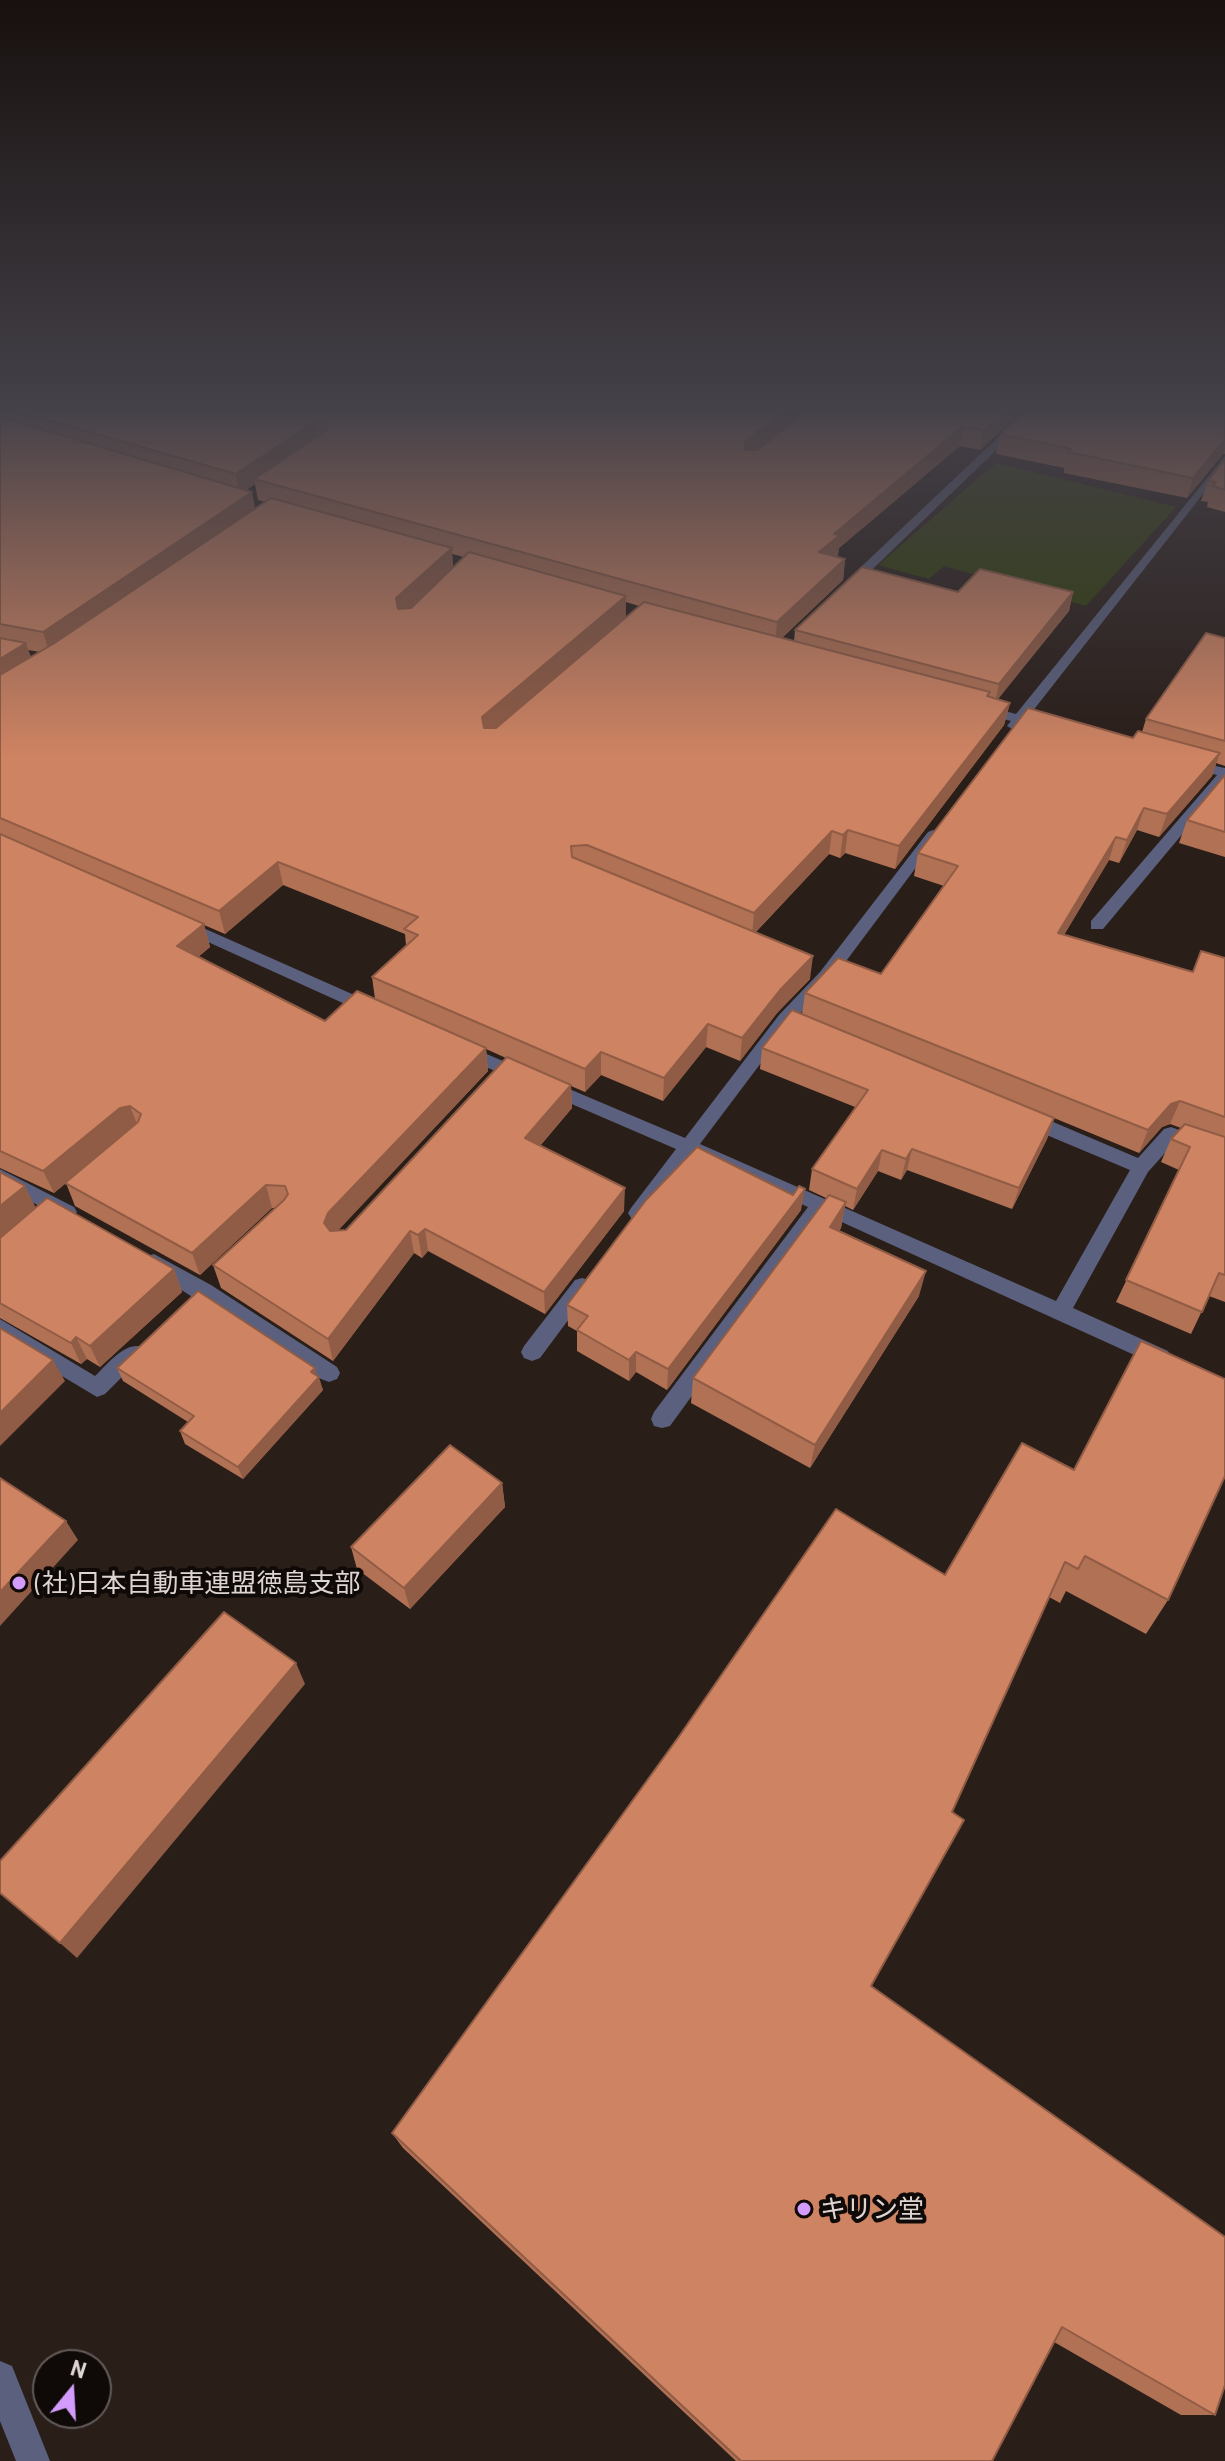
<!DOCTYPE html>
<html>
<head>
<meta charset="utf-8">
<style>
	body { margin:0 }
	#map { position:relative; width:1225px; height:2461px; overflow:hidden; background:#2a1e19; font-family:Barlow,sans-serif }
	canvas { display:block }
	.north { position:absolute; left:32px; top:2349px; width:80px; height:80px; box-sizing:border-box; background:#0f0a08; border:2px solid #625b59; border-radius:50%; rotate:18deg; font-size:22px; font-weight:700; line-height:32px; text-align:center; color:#ded5d2 }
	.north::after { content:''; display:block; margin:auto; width:28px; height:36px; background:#d39cfc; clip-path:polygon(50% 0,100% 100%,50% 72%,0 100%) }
</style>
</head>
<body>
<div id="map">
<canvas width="1225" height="2461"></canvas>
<div class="north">N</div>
</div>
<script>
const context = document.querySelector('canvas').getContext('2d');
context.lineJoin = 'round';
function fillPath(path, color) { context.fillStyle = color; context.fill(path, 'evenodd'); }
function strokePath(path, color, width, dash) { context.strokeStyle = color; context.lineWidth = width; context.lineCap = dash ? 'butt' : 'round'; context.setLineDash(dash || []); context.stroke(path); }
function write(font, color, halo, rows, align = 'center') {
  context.font = font + ' Barlow,"Noto Sans JP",sans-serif'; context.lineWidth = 8; context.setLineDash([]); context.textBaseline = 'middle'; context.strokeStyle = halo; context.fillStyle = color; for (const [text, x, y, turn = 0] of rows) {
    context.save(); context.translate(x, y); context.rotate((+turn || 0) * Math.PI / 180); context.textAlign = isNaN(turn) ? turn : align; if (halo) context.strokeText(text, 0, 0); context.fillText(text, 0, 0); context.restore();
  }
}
fillPath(new Path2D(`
	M 996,463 L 1176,507 L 1086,606 L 944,566 L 929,579 L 878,565 Z`), '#2f3e07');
fillPath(new Path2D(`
	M 1026,411 L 1037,411 L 853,588 L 845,588 L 845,582 Z
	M 1225,456 L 1225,466 L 1028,717 L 1049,723 L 1049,729 L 1023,724 L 1014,730 L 1007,726 L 1011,721 L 977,712 L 975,709 L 982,705 L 1016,714 Z
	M 1187,760 L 1225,768 L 1225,783 L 1103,929 L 1091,929 L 1091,921 L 1217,775 L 1182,767 L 1180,764 Z
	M 933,830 L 941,835 L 938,838 L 832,980 L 791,1023 L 700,1144 L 1056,1301 L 1130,1170 L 1018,1123 L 1016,1118 L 1018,1113 L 1032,1113 L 1138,1158 L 1164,1129 L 1171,1127 L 1225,1147 L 1225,1162 L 1174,1143 L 1148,1172 L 1073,1308 L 1168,1351 L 1171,1357 L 1168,1363 L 1160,1366 L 1152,1363 L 824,1214 L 670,1426 L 662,1428 L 654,1426 L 651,1419 L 654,1412 L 808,1207 L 691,1156 L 645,1218 L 631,1218 L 628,1213 L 631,1208 L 676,1149 L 458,1055 L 455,1051 L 464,1045 L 470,1047 L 685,1138 L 779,1015 L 820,972 L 928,832 Z
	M 183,919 L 379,1006 L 382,1010 L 373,1016 L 367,1014 L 177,928 L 175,924 Z
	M 0,1169 L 74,1207 L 77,1212 L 74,1217 L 60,1217 L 0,1185 Z
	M 154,1254 L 211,1285 L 337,1367 L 340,1373 L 337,1379 L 329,1382 L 321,1379 L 147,1268 L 144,1262 L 147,1256 Z
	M 582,1278 L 589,1280 L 592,1286 L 589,1292 L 540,1358 L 532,1361 L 524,1358 L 521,1352 L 524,1346 L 575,1280 Z
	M 0,1319 L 95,1376 C 108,1364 125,1341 143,1347 L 146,1353 L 105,1394 L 97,1397 L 0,1339 Z`), '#5a607d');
fillPath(new Path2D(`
	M 0,2361 L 12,2366 L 50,2461 L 16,2461 L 0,2421 Z`), '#5a607d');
fillPath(new Path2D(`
	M 0,411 L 1022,411 L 980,450 L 960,446 L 839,548 L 837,557 L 845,559 L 843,580 L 782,638 L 794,641 L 795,630 L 958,592 L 1073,592 L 1069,611 L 997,699 L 1010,703 L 1004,725 L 895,869 L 845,853 L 840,858 L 829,854 L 756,932 L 810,979 L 777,1013 L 740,1061 L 706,1047 L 663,1101 L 601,1075 L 585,1092 L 571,1086 L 572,1108 L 540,1146 L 624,1211 L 545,1314 L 428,1251 L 422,1258 L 414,1253 L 333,1361 L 221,1288 L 213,1265 L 275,1208 L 272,1208 L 200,1275 L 75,1206 L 66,1183 L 54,1193 L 0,1168 ZM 255,484 L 258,500 L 265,502 L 255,508 L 246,490 ZM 452,554 L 464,557 L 453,567 ZM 626,602 L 639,606 L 626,617 ZM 28,650 L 40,652 L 31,657 ZM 283,885 L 405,934 L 406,945 L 372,977 L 375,999 L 325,1021 L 198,957 L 210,947 L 204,925 L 225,934 ZM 486,1049 L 506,1058 L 346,1230 L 338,1230 L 488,1071 Z
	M 1225,411 L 1225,454 L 1223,454 L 1187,498 L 1064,473 L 1064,468 L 996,454 L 1000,434 Z
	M 1225,459 L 1225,512 L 1207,507 L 1208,502 L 1201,501 L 1208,481 Z
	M 1225,638 L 1225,766 L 1216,763 L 1212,776 L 1159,837 L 1137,830 L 1119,863 L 1109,860 L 1064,935 L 1193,972 L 1225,958 L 1225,1302 L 1209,1296 L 1191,1334 L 1116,1302 L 1179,1170 L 1161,1162 L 1171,1139 L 1181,1128 L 1170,1124 L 1162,1127 L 1139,1153 L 1054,1118 L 1047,1139 L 1012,1209 L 907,1170 L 901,1180 L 878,1171 L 853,1210 L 845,1206 L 841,1228 L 839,1231 L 919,1296 L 810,1468 L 691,1403 L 693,1378 L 826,1198 L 809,1190 L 812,1169 L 855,1107 L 760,1069 L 762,1048 L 802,1014 L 805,993 L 881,974 L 944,886 L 914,876 L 918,853 L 1142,732 L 1146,719 Z
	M 1225,775 L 1225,857 L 1179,843 L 1187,820 Z
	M 0,1172 L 35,1208 L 174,1269 L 182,1292 L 100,1367 L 87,1359 L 81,1364 L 0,1318 Z
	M 801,1210 L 667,1390 L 636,1372 L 629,1381 L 577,1351 L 577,1331 L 568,1326 L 567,1305 Z
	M 117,1368 L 317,1376 L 323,1390 L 243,1479 L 185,1444 L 180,1431 L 188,1422 L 123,1381 Z
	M 1022,1443 L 1168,1600 L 1146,1634 L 1066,1591 L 1060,1603 L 1049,1597 L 871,1986 L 1215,2415 L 1181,2415 L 1054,2342 L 992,2461 L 736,2461 L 403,2148 L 392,2133 L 945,1575 Z
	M 502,1483 L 505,1507 L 410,1609 L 357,1569 L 351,1547 Z`), '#b17154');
fillPath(new Path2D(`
	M 784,411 L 807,411 L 744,462 L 745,442 Z
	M 1005,411 L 1022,411 L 980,450 L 984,430 Z
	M 315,421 L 318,441 L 254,479 L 255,484 L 239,495 L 236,474 Z
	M 963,426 L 960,446 L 839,548 L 838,556 L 819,552 L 834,534 Z
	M 1225,439 L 1225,447 L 1223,454 L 1187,498 L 1193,478 Z
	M 252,492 L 256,513 L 50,654 L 43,632 Z
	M 452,548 L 453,569 L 399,620 L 396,598 Z
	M 845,559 L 843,580 L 775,644 L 777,622 Z
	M 1073,592 L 1069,611 L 995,703 L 999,684 Z
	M 626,596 L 626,617 L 484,740 L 482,717 Z
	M 26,643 L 33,664 L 0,685 L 0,659 Z
	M 1010,703 L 1004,725 L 895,869 L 899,846 Z
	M 1220,753 L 1212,776 L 1159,837 L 1167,814 Z
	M 1144,808 L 1137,830 L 1119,863 L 1127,840 Z
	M 848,830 L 845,853 L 840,858 L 843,835 Z
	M 832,831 L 829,854 L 752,936 L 754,913 Z
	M 1116,837 L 1109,860 L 1051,956 L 1058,933 Z
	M 278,862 L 283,885 L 225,934 L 219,911 Z
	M 204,924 L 210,947 L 184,969 L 177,946 Z
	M 813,956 L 810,979 L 777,1013 L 740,1061 L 742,1038 L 780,990 Z
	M 708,1024 L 706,1047 L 663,1101 L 664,1078 Z
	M 486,1048 L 488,1071 L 333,1236 L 324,1223 L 328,1213 Z
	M 601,1052 L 601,1075 L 585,1092 L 585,1069 Z
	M 571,1085 L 572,1108 L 527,1161 L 525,1138 Z
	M 1180,1101 L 1170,1124 L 1162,1127 L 1139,1153 L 1148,1130 L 1171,1104 Z
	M 130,1106 L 139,1129 L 128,1131 L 54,1193 L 43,1171 L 120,1108 Z
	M 1054,1118 L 1047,1139 L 1012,1209 L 1019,1188 Z
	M 912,1149 L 907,1170 L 901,1180 L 906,1159 Z
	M 882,1150 L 878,1171 L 853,1210 L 857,1189 Z
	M 266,1185 L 272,1208 L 200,1275 L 192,1253 Z
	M 25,1186 L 36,1208 L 0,1238 L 0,1206 Z
	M 625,1188 L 624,1211 L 545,1314 L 544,1292 Z
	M 805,1189 L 801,1210 L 667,1390 L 668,1369 Z
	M 846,1202 L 841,1228 L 826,1253 L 830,1227 Z
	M 425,1229 L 428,1251 L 422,1258 L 418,1235 Z
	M 410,1231 L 414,1253 L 333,1361 L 328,1339 Z
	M 174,1269 L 182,1292 L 100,1367 L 90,1346 Z
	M 926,1271 L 919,1296 L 810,1468 L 815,1445 Z
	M 76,1337 L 87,1359 L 81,1364 L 71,1343 Z
	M 636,1352 L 636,1372 L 629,1381 L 629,1360 Z
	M 53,1360 L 65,1381 L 0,1446 L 0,1413 Z
	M 315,1368 L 318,1379 L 319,1377 L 323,1390 L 243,1479 L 238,1467 Z
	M 502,1483 L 505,1507 L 410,1609 L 404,1588 Z
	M 66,1521 L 78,1540 L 0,1626 L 0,1592 Z
	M 296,1663 L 305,1684 L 77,1958 L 60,1943 Z`), '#905c45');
const building = new Path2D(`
	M 16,411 L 784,411 L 745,442 L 745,450 L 757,450 L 806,411 L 1005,411 L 984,430 L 963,426 L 834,534 L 840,535 L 819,552 L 845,559 L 777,622 L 254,479 L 327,430 L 325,420 L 315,421 L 236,474 Z
	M 1025,411 L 1225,411 L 1225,439 L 1193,478 L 1068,452 L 1071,449 L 1000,434 Z
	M 0,417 L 252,492 L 43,632 L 0,624 Z
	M 1225,459 L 1225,490 L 1213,486 L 1216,482 L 1208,481 Z
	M 271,498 L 452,548 L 396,598 L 398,609 L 411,608 L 469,552 L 626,596 L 482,717 L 484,728 L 496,728 L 644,602 L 990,692 L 987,696 L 1010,703 L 899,846 L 848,830 L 843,835 L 832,831 L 754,913 L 587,845 L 571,846 L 572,857 L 813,956 L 780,990 L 742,1038 L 708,1024 L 664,1078 L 601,1052 L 585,1069 L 372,977 L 418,935 L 404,929 L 418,917 L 278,862 L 219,911 L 0,818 L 0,675 L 53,644 Z
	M 862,567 L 958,592 L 980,569 L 1073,592 L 999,684 L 795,630 Z
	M 1206,633 L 1225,638 L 1225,741 L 1146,719 Z
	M 0,638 L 26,643 L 0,659 Z
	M 1028,708 L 1133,738 L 1138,731 L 1220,753 L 1167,814 L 1144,808 L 1127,840 L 1116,837 L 1058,933 L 1193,972 L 1201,951 L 1225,958 L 1225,1117 L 1180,1101 L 1171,1104 L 1148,1130 L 805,993 L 838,958 L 881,974 L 958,866 L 918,853 Z
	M 1225,775 L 1225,832 L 1187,820 Z
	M 0,834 L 204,924 L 177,946 L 325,1021 L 357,991 L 486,1048 L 328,1213 L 324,1223 L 330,1231 L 346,1230 L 507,1057 L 571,1085 L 525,1138 L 625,1188 L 544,1292 L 425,1229 L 418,1235 L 410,1231 L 328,1339 L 213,1265 L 284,1200 L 288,1194 L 285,1186 L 266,1185 L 192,1253 L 65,1183 L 138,1122 L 141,1114 L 130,1106 L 120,1108 L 43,1171 L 0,1151 Z
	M 792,1010 L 1054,1118 L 1019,1188 L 912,1149 L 906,1159 L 882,1150 L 857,1189 L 812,1169 L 868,1090 L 762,1048 Z
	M 1185,1124 L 1225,1137 L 1225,1275 L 1219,1273 L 1202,1312 L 1126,1280 L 1190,1147 L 1171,1139 Z
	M 697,1147 L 793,1195 L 799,1186 L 805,1189 L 668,1369 L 636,1352 L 629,1360 L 577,1330 L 588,1316 L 567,1305 L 646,1200 Z
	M 0,1172 L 25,1186 L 0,1206 Z
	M 829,1195 L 846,1202 L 830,1227 L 926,1271 L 815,1445 L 693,1378 Z
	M 47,1198 L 174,1269 L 90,1346 L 76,1337 L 71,1343 L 0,1303 L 0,1238 Z
	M 198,1291 L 315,1368 L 311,1372 L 319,1377 L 238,1467 L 180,1431 L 194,1416 L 117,1368 Z
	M 0,1328 L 53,1360 L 0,1413 Z
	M 1141,1341 L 1225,1379 L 1225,1476 L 1168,1600 L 1085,1556 L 1078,1569 L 1065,1562 L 952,1812 L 964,1820 L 871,1986 L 1225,2237 L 1225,2385 L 1215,2415 L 1062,2327 L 992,2461 L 741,2461 L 392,2133 L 680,1735 L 836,1509 L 945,1575 L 1022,1443 L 1074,1470 Z
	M 450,1445 L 502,1483 L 404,1588 L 351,1547 Z
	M 0,1478 L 66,1521 L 0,1592 Z
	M 224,1612 L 296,1663 L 60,1943 L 0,1893 L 0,1861 Z`);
fillPath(building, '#ce8362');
strokePath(building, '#905c45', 2);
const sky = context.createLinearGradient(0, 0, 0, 756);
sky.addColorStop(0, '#17100e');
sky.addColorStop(0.54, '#444149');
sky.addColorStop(1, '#44414900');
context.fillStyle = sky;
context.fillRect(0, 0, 1225, 756);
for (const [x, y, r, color] of [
	[19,1583,8,"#d39cfc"],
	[804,2209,8,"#d39cfc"]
]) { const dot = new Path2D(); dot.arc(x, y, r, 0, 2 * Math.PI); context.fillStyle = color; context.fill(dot); strokePath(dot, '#0f0a08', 3); }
write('26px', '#ded5d2', '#0f0a08', [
	["(社)日本自動車連盟徳島支部",35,1583],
	["キリン堂",820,2209]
], 'left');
</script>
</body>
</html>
